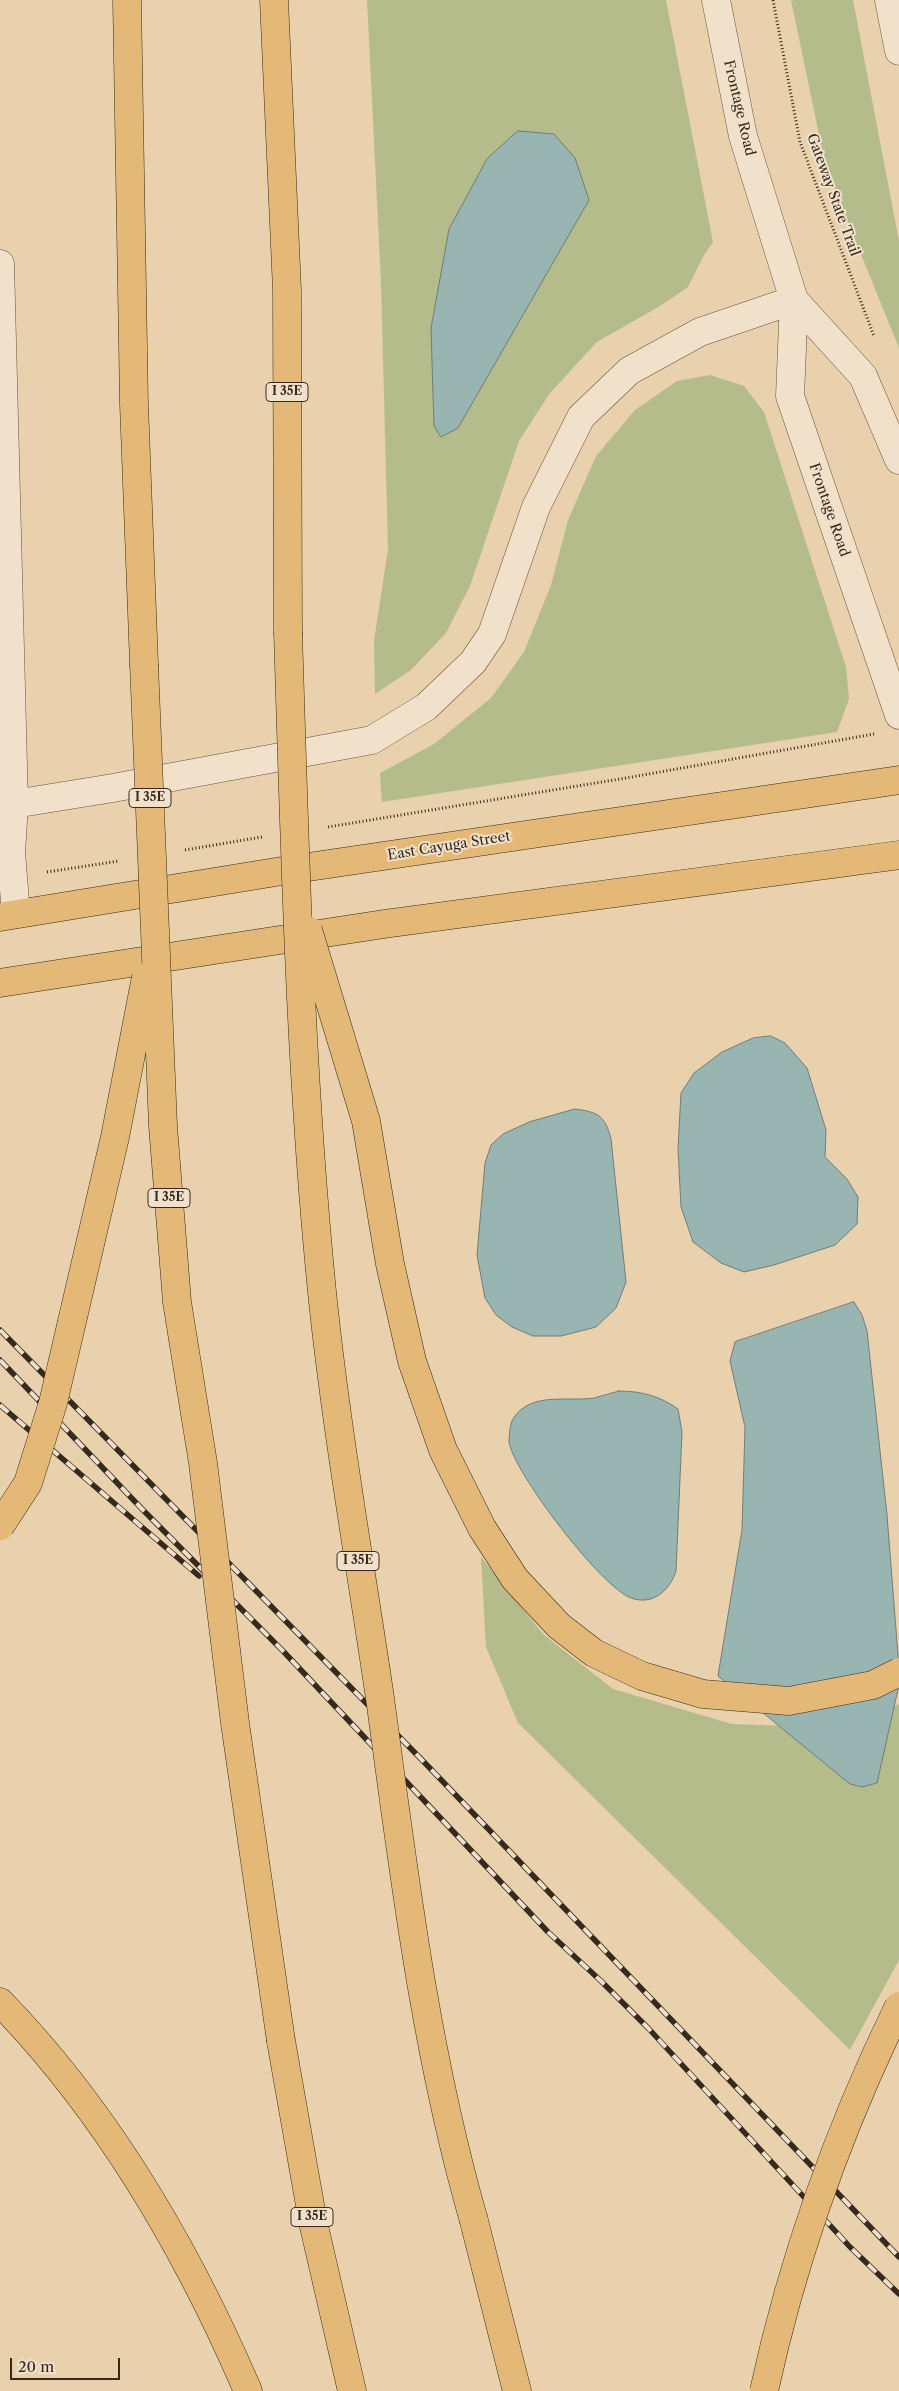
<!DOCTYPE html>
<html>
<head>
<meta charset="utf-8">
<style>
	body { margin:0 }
	#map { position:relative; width:899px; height:2391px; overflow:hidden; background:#e9d1ad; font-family:"Libre Caslon Text",serif }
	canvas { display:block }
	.scale { position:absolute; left:10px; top:2358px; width:110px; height:22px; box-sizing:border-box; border:2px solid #362a1e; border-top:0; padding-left:6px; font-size:15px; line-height:18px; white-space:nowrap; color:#362a1e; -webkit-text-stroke:4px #f1e1ca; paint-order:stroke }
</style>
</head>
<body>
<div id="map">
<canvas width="899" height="2391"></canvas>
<div class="scale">20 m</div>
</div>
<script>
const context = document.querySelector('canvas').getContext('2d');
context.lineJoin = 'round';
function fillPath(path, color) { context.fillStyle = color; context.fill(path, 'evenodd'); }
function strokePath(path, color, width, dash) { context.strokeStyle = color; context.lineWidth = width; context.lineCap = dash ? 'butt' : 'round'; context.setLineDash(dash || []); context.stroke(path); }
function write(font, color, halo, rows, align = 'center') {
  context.font = font + ' "Libre Caslon Text",serif'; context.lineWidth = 4; context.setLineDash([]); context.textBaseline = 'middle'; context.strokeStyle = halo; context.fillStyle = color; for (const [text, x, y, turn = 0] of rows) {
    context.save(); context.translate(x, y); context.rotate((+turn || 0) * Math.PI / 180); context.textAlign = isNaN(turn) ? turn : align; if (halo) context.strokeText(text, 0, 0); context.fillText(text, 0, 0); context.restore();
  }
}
fillPath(new Path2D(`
	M 367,0 L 666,0 L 713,242 L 704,255 L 688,287 L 660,306 L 597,342 L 550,393 L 519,441 L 470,586 L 446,633 L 411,670 L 375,694 L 374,641 L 388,549 L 381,283 Z
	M 791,0 L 853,0 L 899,241 L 899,348 L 826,168 Z
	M 710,375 L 744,386 L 764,412 L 846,667 L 849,699 L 837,732 L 382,802 L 380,773 L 434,744 L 491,698 L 524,652 L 551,585 L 568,520 L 596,456 L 635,410 L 677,381 Z
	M 481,1557 L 544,1635 L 613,1689 L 732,1724 L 845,1728 L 899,1704 L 899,1960 L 850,2050 L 518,1723 L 486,1647 Z`), '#b4bc8c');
const water = new Path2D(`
	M 518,131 L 554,134 L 575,158 L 589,200 L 458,428 L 441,437 L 434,426 L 431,328 L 449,229 L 487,159 Z
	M 771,1036 L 785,1043 L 807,1068 L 826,1130 L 825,1157 L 847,1179 L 858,1197 L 857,1224 L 835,1245 L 774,1265 L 744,1272 L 721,1263 L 693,1242 L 681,1207 L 678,1149 L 681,1093 L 694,1073 L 722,1052 L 753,1038 Z
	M 575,1109 C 599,1112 605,1116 611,1139 L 626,1282 L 616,1308 L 596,1327 L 561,1336 L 533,1336 L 512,1327 L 496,1315 L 485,1298 L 477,1255 L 485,1163 L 491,1145 L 503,1134 L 529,1122 Z
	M 854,1302 L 862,1315 L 867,1331 L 887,1515 L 899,1668 L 899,1685 L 877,1783 L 862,1787 L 850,1784 L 718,1676 L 742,1530 L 745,1427 L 730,1361 L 735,1342 Z
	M 619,1391 C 641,1391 660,1396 678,1409 L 682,1432 L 676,1571 C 670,1590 653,1606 631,1598 C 601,1587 514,1473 509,1442 C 509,1437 510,1423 513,1419 C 530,1391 568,1402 594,1398 C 602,1396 611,1393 619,1391 Z`);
fillPath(water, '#99b5b2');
strokePath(water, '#717d77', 1);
const minor = new Path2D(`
	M 716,0 L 743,136 L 794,300 L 790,396 L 899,715
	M 889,0 L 899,51
	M 0,264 L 14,804 L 0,804
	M 794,300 L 863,376 L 899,460
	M 16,914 L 11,853 L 14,804 L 113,788 L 372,740 L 426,707 L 473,662 L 492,634 L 536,507 L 581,417 L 629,371 L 700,332 L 794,300`);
const major = new Path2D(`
	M 0,917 L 288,870 L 899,780
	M 0,983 L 384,924 L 899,855`);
const highway = new Path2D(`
	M 127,0 L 134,404 L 144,664
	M 274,0 L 287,290 L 288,632
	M 0,2002 C 108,2113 187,2249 248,2391
	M 281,2041 L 313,2222 L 352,2391
	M 474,2221 L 517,2391`);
strokePath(minor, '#635442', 29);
strokePath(major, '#362a1e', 29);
strokePath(highway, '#362a1e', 29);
strokePath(new Path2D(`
	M 773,0 L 800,142 L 874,336
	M 328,827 L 626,778 L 874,734
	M 185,850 L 262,837
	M 47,872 L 119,861`), '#362a1e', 3, [1, 2.5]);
strokePath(minor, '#f1e1ca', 28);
strokePath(major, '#e4b876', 28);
strokePath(highway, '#e4b876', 28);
const rail = new Path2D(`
	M 0,1330 L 424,1762 L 899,2257
	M 0,1360 L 142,1509 L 283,1651 L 548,1932 L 601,1981 L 649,2029 L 850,2247 L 899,2294
	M 0,1405 L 199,1576`);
strokePath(rail, '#362a1e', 5.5);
strokePath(rail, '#f1e1ca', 4, [11]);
const highwayBridge = new Path2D(`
	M 288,632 C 295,852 300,1072 322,1292 C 336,1428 360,1563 380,1698 C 404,1874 425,2051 474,2221
	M 144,664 L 163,1126 L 177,1302 L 203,1463 L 235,1723 L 281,2041
	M 308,930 L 366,1121 L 390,1264 L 412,1361 L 443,1450 L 482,1528 L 515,1579 L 559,1626 L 594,1653 L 642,1676 L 703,1694 L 789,1701 L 873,1685 L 899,1672
	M 0,1526 L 28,1483 L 53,1403 L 115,1137 L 146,977
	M 764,2391 C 793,2257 839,2129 899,2006`);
strokePath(highwayBridge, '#362a1e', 29, []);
strokePath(highwayBridge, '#e4b876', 28);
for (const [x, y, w] of [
	[287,392,42],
	[150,798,42],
	[169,1198,42],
	[358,1561,42],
	[312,2217,42]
]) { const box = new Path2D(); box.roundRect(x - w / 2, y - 9.5, w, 19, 4); context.fillStyle = '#f1e1ca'; context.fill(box); strokePath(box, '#362a1e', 1); }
write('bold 12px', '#362a1e', null, [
	["I 35E",287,392],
	["I 35E",150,798],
	["I 35E",169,1198],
	["I 35E",358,1561],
	["I 35E",312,2217]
]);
write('14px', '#362a1e', '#f1e1ca', [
	["Frontage Road",739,108,77],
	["Gateway State Trail",833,195,70],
	["Frontage Road",829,510,71],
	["East Cayuga Street",449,846,-9]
]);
</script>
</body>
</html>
